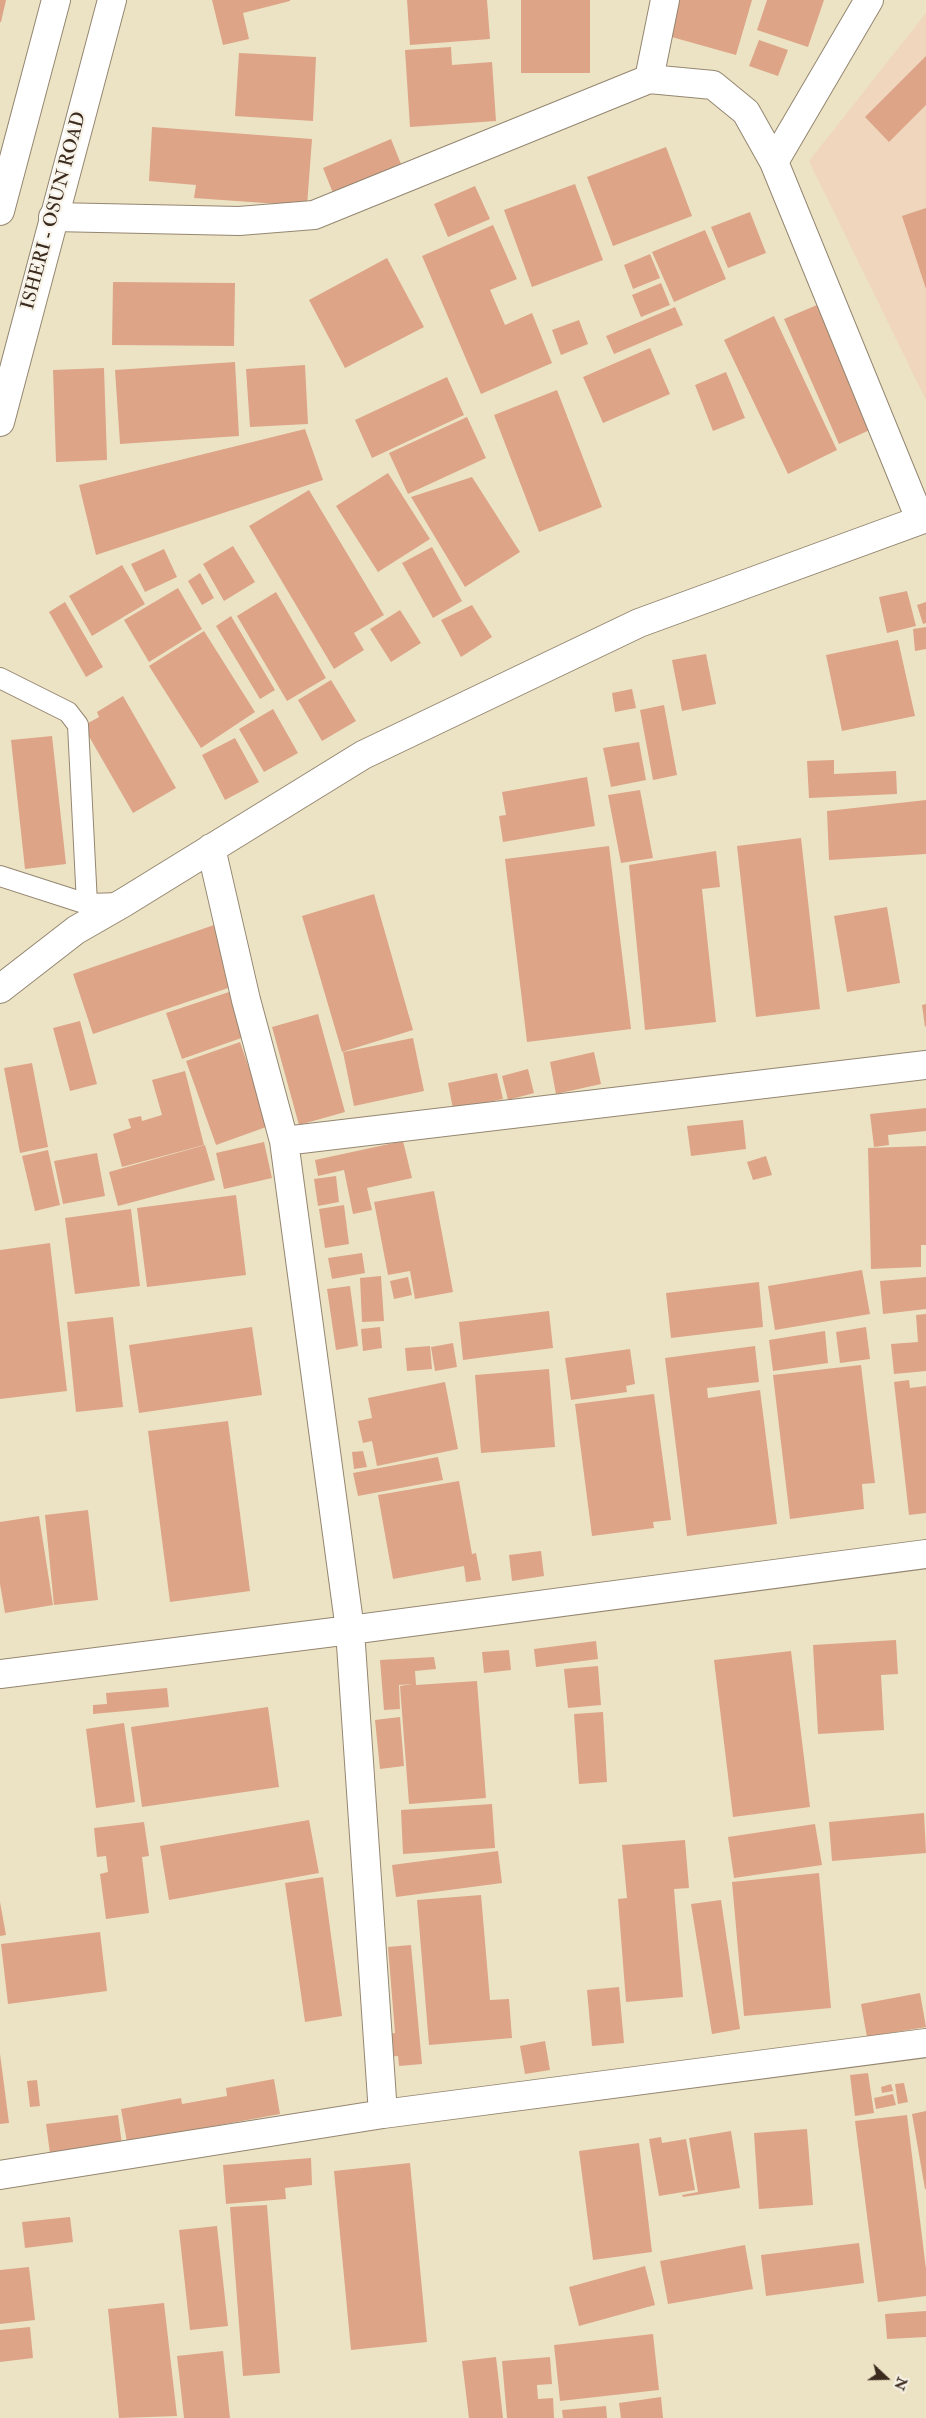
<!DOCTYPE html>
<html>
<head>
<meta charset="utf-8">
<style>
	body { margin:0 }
	#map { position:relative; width:926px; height:2418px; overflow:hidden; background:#ece3c4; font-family:"IM FELL Double Pica",serif }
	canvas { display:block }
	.north { position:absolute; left:861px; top:2353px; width:50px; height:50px; -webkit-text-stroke:4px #f7f3e8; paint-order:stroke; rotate:111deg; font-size:14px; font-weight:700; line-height:20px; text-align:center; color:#3b2a1e }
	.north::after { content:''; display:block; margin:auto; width:18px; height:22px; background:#3b2a1e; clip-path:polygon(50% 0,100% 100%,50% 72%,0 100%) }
</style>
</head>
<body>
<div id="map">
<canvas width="926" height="2418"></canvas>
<div class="north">N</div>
</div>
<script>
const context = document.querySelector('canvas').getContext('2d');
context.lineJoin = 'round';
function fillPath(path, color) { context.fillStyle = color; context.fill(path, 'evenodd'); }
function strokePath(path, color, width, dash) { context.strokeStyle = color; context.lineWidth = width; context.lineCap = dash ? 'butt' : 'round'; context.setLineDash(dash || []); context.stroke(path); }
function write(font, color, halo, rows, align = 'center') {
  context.font = font + ' "IM FELL Double Pica",serif'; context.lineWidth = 4.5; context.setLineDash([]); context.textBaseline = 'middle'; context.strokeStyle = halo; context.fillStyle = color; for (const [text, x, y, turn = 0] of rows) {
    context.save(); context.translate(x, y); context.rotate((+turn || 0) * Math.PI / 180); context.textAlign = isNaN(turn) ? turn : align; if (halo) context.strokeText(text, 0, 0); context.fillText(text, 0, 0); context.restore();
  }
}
fillPath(new Path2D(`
	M 926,13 L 926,400 L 809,161 Z`), '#efd6bc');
fillPath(new Path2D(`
	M 0,0 L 6,0 L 1,22 L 0,22 Z
	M 212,0 L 290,0 L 290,1 L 243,13 L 249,39 L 223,45 Z
	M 407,0 L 487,0 L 490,39 L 410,45 Z
	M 521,0 L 590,0 L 590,73 L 521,73 Z
	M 678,0 L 752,0 L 736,55 L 668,36 Z
	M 767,0 L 824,0 L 808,47 L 757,30 Z
	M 759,40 L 788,50 L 778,76 L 749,66 Z
	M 451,47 L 452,65 L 492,62 L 496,121 L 410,127 L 405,50 Z
	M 239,53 L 316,57 L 313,121 L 235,116 Z
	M 926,56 L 926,105 L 889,142 L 865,117 Z
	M 152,127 L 312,139 L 307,206 L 194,198 L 196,185 L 149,181 Z
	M 391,139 L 401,164 L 333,193 L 323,168 Z
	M 666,147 L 692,216 L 613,246 L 587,177 Z
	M 575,184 L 603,260 L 532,287 L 504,210 Z
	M 475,186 L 490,219 L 448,237 L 434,204 Z
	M 926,208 L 926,289 L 902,216 Z
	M 750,212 L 766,253 L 728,268 L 711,227 Z
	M 493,225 L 517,279 L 490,290 L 505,325 L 532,313 L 552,363 L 481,394 L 422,256 Z
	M 705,230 L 726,279 L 674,302 L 652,252 Z
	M 650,254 L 660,278 L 633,289 L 624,265 Z
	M 387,258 L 424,327 L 345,368 L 309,300 Z
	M 113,282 L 235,283 L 234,346 L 112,345 Z
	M 661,283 L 670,305 L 641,317 L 632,295 Z
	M 817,305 L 872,429 L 839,444 L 784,319 Z
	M 675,307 L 683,325 L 614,354 L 606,336 Z
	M 774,316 L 837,450 L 788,474 L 724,340 Z
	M 579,320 L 588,344 L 561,355 L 552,330 Z
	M 650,348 L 670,394 L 603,423 L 583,377 Z
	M 235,362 L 239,436 L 120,444 L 115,370 Z
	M 305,365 L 308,424 L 250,427 L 246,369 Z
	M 104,368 L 107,460 L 56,462 L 53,370 Z
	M 726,372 L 745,418 L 713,431 L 695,385 Z
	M 447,377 L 464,415 L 372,458 L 355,420 Z
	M 557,390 L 602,507 L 539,532 L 494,415 Z
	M 467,417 L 486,458 L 408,494 L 389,453 Z
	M 305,429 L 323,480 L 96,555 L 79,485 Z
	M 388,473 L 430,539 L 378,572 L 336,506 Z
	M 472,477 L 520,552 L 465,587 L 411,497 Z
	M 309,490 L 384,615 L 354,633 L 364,650 L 334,669 L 249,526 Z
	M 233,546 L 255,582 L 224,601 L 203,564 Z
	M 432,547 L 462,601 L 433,618 L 402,563 Z
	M 164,549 L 177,577 L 145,592 L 131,564 Z
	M 122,565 L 145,604 L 92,636 L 69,596 Z
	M 200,573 L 214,598 L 202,605 L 188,581 Z
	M 178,588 L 202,629 L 149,662 L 124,620 Z
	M 907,591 L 916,626 L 887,633 L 879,597 Z
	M 276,592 L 326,678 L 287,701 L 237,616 Z
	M 65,602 L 103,667 L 86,677 L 49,612 Z
	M 926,602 L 926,623 L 923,624 L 917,605 Z
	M 472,605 L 492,637 L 461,657 L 441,620 Z
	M 400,610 L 421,643 L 391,662 L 370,629 Z
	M 231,616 L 275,690 L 260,699 L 216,626 Z
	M 926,627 L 926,649 L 915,651 L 913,629 Z
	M 204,631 L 255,712 L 201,748 L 149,666 Z
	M 898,640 L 915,716 L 842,731 L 826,655 Z
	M 706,654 L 716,704 L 682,711 L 672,660 Z
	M 331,680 L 356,721 L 322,741 L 298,700 Z
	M 632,689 L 636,708 L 615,712 L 612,693 Z
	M 123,696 L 176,788 L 133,813 L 83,726 L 99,717 L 97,712 Z
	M 664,705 L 677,775 L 653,780 L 640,710 Z
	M 273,709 L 298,753 L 264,772 L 239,729 Z
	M 52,736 L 66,864 L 25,869 L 11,740 Z
	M 235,738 L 259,782 L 225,800 L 202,755 Z
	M 639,742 L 646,780 L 611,787 L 603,748 Z
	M 834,760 L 834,774 L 896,771 L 897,794 L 809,798 L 807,761 Z
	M 587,777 L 595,826 L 503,842 L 499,816 L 506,815 L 502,792 Z
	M 640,790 L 653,858 L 621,863 L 608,795 Z
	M 926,800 L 926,854 L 829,860 L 827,811 Z
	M 801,838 L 820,1009 L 756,1017 L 737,846 Z
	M 609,846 L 631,1029 L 527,1042 L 505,859 Z
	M 716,851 L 720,887 L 702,889 L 716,1022 L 645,1030 L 629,865 Z
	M 374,894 L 413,1030 L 342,1052 L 302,916 Z
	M 887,907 L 900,983 L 847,992 L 834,916 Z
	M 214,925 L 234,986 L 93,1034 L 73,974 Z
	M 232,991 L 247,1036 L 182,1059 L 166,1013 Z
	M 926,1004 L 926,1026 L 925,1027 L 922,1005 Z
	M 318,1014 L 345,1112 L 299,1125 L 272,1027 Z
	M 80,1021 L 97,1084 L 70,1091 L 53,1028 Z
	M 413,1038 L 424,1091 L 354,1106 L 343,1052 Z
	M 240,1042 L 269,1126 L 216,1145 L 186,1061 Z
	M 594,1052 L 601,1084 L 556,1094 L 550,1062 Z
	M 32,1063 L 48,1147 L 20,1153 L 4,1068 Z
	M 528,1069 L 534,1093 L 508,1100 L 502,1076 Z
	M 185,1071 L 204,1145 L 122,1167 L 113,1134 L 131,1128 L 128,1119 L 141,1116 L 142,1121 L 162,1115 L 152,1080 Z
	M 497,1073 L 503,1099 L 453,1109 L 448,1083 Z
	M 926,1108 L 926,1131 L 888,1135 L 889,1145 L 874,1147 L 870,1114 Z
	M 743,1120 L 746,1149 L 691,1156 L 687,1126 Z
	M 403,1141 L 412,1178 L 367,1188 L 372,1210 L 353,1214 L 344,1170 L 318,1176 L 315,1160 Z
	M 264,1142 L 272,1178 L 224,1189 L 216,1153 Z
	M 205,1145 L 215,1180 L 118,1206 L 109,1172 Z
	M 926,1146 L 926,1245 L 921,1245 L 921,1267 L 871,1269 L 868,1148 Z
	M 48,1150 L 60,1205 L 35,1211 L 22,1156 Z
	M 97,1153 L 105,1196 L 63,1204 L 54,1161 Z
	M 766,1156 L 772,1175 L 753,1180 L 747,1162 Z
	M 336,1176 L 339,1202 L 318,1206 L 314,1179 Z
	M 434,1191 L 453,1292 L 415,1299 L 410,1271 L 388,1275 L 374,1202 Z
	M 236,1195 L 246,1275 L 147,1287 L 137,1208 Z
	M 344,1205 L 349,1244 L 325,1248 L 319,1209 Z
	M 131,1209 L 140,1286 L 75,1294 L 65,1218 Z
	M 50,1243 L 67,1391 L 0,1399 L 0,1250 Z
	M 362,1253 L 365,1273 L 332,1279 L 328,1258 Z
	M 862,1270 L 870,1314 L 775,1330 L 768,1286 Z
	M 381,1276 L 384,1321 L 362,1322 L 360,1278 Z
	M 408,1277 L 412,1295 L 394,1299 L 390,1281 Z
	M 926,1277 L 926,1309 L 883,1314 L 880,1281 Z
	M 759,1282 L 763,1327 L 671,1338 L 666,1293 Z
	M 350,1286 L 358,1346 L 336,1350 L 327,1289 Z
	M 549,1311 L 553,1348 L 463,1360 L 459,1322 Z
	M 926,1314 L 926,1371 L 894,1374 L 891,1344 L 918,1342 L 916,1315 Z
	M 113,1317 L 123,1407 L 76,1412 L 67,1322 Z
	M 252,1327 L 262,1395 L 139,1413 L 129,1345 Z
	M 380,1327 L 382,1348 L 363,1351 L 361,1329 Z
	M 866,1327 L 870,1359 L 840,1363 L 836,1332 Z
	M 825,1331 L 828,1363 L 773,1371 L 769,1340 Z
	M 453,1343 L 457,1367 L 435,1371 L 431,1347 Z
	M 430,1346 L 432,1369 L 407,1371 L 405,1348 Z
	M 755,1346 L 759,1382 L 707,1388 L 708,1398 L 760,1390 L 777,1524 L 687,1536 L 665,1358 Z
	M 630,1349 L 635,1384 L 626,1386 L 627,1392 L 571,1400 L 565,1358 Z
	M 861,1365 L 875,1483 L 862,1484 L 864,1509 L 790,1519 L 773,1375 Z
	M 549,1369 L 555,1447 L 481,1453 L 475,1375 Z
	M 909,1380 L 910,1388 L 926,1386 L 926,1513 L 909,1515 L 894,1382 Z
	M 445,1382 L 458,1449 L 377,1466 L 372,1441 L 363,1443 L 358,1421 L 372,1418 L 368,1398 Z
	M 654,1394 L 671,1520 L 653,1522 L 654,1528 L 592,1536 L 575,1404 Z
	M 228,1421 L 250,1591 L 170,1602 L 148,1431 Z
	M 363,1451 L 367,1467 L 354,1469 L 352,1452 Z
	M 438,1457 L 443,1480 L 358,1496 L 353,1473 Z
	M 459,1481 L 472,1554 L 476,1553 L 481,1580 L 466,1582 L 464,1566 L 393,1579 L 378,1495 Z
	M 88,1510 L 98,1600 L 54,1605 L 45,1515 Z
	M 39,1516 L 53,1605 L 5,1613 L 0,1584 L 0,1522 Z
	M 541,1551 L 544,1576 L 512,1581 L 509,1555 Z
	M 896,1640 L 898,1674 L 881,1675 L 884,1730 L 818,1734 L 813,1645 Z
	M 596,1641 L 598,1659 L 536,1667 L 534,1649 Z
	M 509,1650 L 511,1670 L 484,1673 L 482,1652 Z
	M 791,1651 L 810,1807 L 733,1817 L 714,1660 Z
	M 434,1657 L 436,1669 L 415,1671 L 416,1685 L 477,1681 L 486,1798 L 409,1804 L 400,1686 L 412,1684 L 399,1685 L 400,1709 L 384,1710 L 380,1660 Z
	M 598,1666 L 601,1705 L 568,1708 L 564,1669 Z
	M 167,1688 L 169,1707 L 93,1714 L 93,1705 L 107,1704 L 106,1693 Z
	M 268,1707 L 279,1787 L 142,1807 L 131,1727 Z
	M 603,1712 L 607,1782 L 579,1784 L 574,1714 Z
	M 400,1717 L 404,1766 L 380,1769 L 375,1720 Z
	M 124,1723 L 135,1802 L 96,1808 L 86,1729 Z
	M 492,1804 L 495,1848 L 403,1854 L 401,1810 Z
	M 924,1813 L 926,1853 L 832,1861 L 829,1822 Z
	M 309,1820 L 319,1873 L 169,1900 L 160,1846 Z
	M 144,1822 L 149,1856 L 142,1857 L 149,1913 L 106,1919 L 100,1874 L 108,1872 L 106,1856 L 97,1857 L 94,1828 Z
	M 815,1824 L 822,1865 L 734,1878 L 728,1837 Z
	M 685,1840 L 689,1888 L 674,1889 L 683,1997 L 626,2002 L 618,1899 L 627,1898 L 622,1845 Z
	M 498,1851 L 502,1883 L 396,1897 L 392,1865 Z
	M 819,1873 L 831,2008 L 744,2016 L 732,1882 Z
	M 323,1877 L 342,2016 L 305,2022 L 285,1883 Z
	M 481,1895 L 490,2000 L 509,1999 L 512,2038 L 429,2045 L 417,1900 Z
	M 721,1900 L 740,2029 L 712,2034 L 691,1904 Z
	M 0,1902 L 6,1935 L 0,1936 Z
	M 100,1932 L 107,1991 L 8,2004 L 1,1944 Z
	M 411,1945 L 422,2064 L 399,2066 L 398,2056 L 385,2057 L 383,2035 L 395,2033 L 388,1947 Z
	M 619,1987 L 624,2043 L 592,2046 L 587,1990 Z
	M 920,1993 L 926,2027 L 867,2037 L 861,2004 Z
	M 545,2041 L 550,2070 L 525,2074 L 520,2046 Z
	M 0,2054 L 9,2123 L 0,2124 Z
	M 868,2073 L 874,2113 L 855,2116 L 850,2075 Z
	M 274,2079 L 280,2114 L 127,2142 L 121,2109 L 181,2098 L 182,2104 L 227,2096 L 226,2088 Z
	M 37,2080 L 40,2106 L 30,2107 L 27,2081 Z
	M 904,2083 L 908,2102 L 898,2104 L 895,2084 Z
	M 891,2084 L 893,2091 L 882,2093 L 881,2087 Z
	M 893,2094 L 896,2105 L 876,2109 L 874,2098 Z
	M 926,2111 L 926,2189 L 925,2189 L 912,2114 Z
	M 118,2115 L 123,2152 L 51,2161 L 46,2124 Z
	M 907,2115 L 926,2269 L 926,2296 L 878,2302 L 855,2121 Z
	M 807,2129 L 813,2205 L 759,2209 L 754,2133 Z
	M 731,2131 L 740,2188 L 683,2197 L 682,2195 L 698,2192 L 689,2138 Z
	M 661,2137 L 662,2143 L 686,2139 L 695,2190 L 659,2196 L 649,2139 Z
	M 639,2143 L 652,2252 L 593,2260 L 579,2151 Z
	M 311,2158 L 312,2185 L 285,2188 L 286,2199 L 226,2204 L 223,2165 Z
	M 410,2163 L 427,2342 L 351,2350 L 334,2171 Z
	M 267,2205 L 280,2373 L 243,2376 L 230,2207 Z
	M 70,2217 L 73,2242 L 25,2248 L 22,2222 Z
	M 217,2226 L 228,2326 L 190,2330 L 179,2230 Z
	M 859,2243 L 864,2283 L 766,2296 L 761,2255 Z
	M 745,2245 L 753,2289 L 668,2304 L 660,2261 Z
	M 645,2266 L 655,2305 L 579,2326 L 569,2287 Z
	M 29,2267 L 35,2320 L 0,2324 L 0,2270 Z
	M 164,2303 L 177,2416 L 119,2418 L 108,2309 Z
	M 926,2311 L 926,2337 L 887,2339 L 885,2314 Z
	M 30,2327 L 33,2358 L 0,2362 L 0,2330 Z
	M 653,2334 L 659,2390 L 560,2401 L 554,2345 Z
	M 223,2351 L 230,2418 L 184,2418 L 177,2356 Z
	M 496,2357 L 503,2418 L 469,2418 L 462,2361 Z
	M 550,2357 L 552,2384 L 537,2385 L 538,2399 L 553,2398 L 554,2418 L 507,2418 L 502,2361 Z
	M 661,2397 L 663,2418 L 621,2418 L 619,2403 Z
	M 606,2406 L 607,2418 L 563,2418 L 562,2410 Z`), '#dda488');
const service = new Path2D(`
	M 0,678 L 68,712 L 78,725 L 87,904 L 121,903
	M 0,876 L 87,904`);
const minor = new Path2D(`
	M 649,79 L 665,0
	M 774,162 L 869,0
	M 53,217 L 239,221 L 314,215 L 649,79 L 713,85 L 746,112 L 774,162 L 920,519
	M 211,848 L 246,1000 L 284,1141 L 350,1630 L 383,2114
	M 0,989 L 76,930 L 123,903 L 363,755 L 639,623 L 926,518
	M 284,1141 L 926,1065
	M 0,1674 L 350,1630 L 926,1554
	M 0,2175 L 383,2114 L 926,2043`);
const secondary = new Path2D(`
	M 0,211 L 56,0
	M 0,422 L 112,0`);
strokePath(service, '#948671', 22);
strokePath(minor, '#948671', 30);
strokePath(secondary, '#948671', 30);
strokePath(service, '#fff', 20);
strokePath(minor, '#fff', 28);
strokePath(secondary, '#fff', 28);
write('19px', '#3b2a1e', '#f7f3e8', [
	["ISHERI - OSUN ROAD",55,211,-75]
]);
</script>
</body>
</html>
